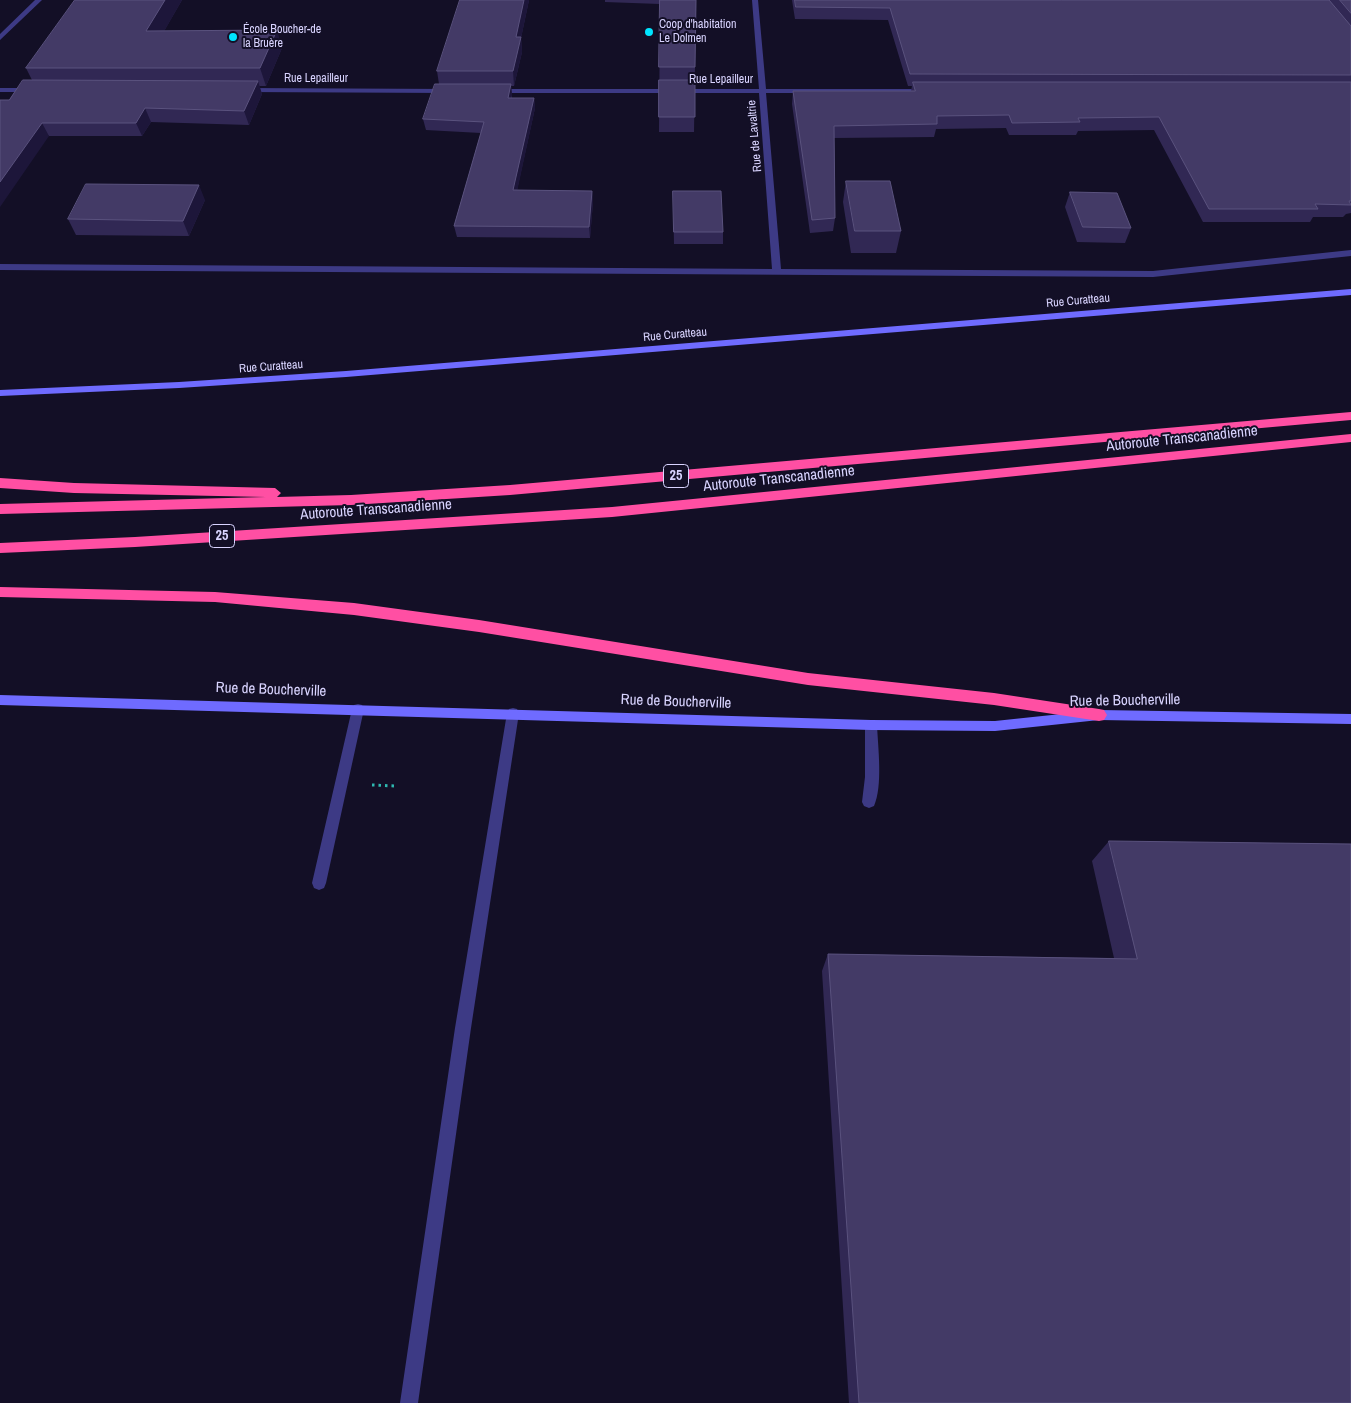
<!DOCTYPE html>
<html>
<head>
<meta charset="utf-8">
<style>
	body { margin:0 }
	canvas { display:block; background:#130f26 }
</style>
</head>
<body>
<canvas width="1351" height="1403"></canvas>
<script>
const context = document.querySelector('canvas').getContext('2d');
context.lineJoin = 'round';
function strokePath(path, color, width, dash) { context.strokeStyle = color; context.lineWidth = width; context.lineCap = dash ? 'butt' : 'round'; context.setLineDash(dash || []); context.stroke(path); }
function fillPath(path, color) { context.fillStyle = color; context.fill(path, 'evenodd'); }
function write(font, color, halo, rows, align = 'center') {
  context.font = font + ' "Archivo Narrow",sans-serif'; context.lineWidth = 4; context.setLineDash([]); context.textBaseline = 'middle'; context.strokeStyle = halo; context.fillStyle = color; for (const [text, x, y, turn = 0] of rows) {
    context.save(); context.translate(x, y); context.rotate((+turn || 0) * Math.PI / 180); context.textAlign = isNaN(turn) ? turn : align; if (halo) context.strokeText(text, 0, 0); context.fillText(text, 0, 0); context.restore();
  }
}
strokePath(new Path2D(`
	M 372,785 L 396,786`), '#2fb8b0', 3, [2.5, 4]);
fillPath(new Path2D(`
	M 358,704 L 362,705 L 364,709 L 326,883 L 324,888 L 319,890 L 314,888 L 312,883 L 352,709 L 354,705 Z
	M 513,708 L 517,709 L 519,713 L 471,1028 L 418,1403 L 400,1403 L 455,1028 L 507,713 L 509,709 Z
	M 871,720 L 875,721 L 877,725 C 878,748 883,786 874,806 L 869,808 L 864,806 L 862,802 L 865,777 L 865,725 L 867,721 Z`), '#3d3a85');
fillPath(new Path2D(`
	M 35,0 L 42,0 L 0,40 L 0,34 Z
	M 752,0 L 758,0 L 766,89 L 917,89 L 921,91 L 917,93 L 766,93 L 781,269 L 1153,271 L 1351,250 L 1351,256 L 1153,277 L 0,270 L 0,264 L 772,269 L 759,93 L 495,93 L 491,91 L 495,89 L 759,89 Z
	M 0,88 L 32,88 L 36,90 L 32,92 L 0,92 Z
	M 242,88 L 450,89 L 454,91 L 450,93 L 245,92 L 241,90 Z`), '#3d3a85');
fillPath(new Path2D(`
	M 1351,289 L 1351,295 L 346,377 L 179,388 L 0,396 L 0,390 L 179,382 L 346,371 Z
	M 0,695 L 871,720 L 995,721 L 1099,710 L 1351,714 L 1351,724 L 1099,720 L 995,731 L 871,730 L 0,705 Z`), '#6f6bff');
fillPath(new Path2D(`
	M 1351,412 L 1351,420 L 510,495 L 351,505 L 0,514 L 0,504 L 266,497 L 74,493 L 0,488 L 0,478 L 74,483 L 275,488 L 281,493 L 277,497 L 351,495 L 510,485 Z
	M 1351,434 L 1351,442 L 612,517 L 135,547 L 0,553 L 0,543 L 135,537 L 612,507 Z
	M 0,587 L 215,592 L 354,603 L 479,620 L 808,673 L 994,693 L 1099,709 L 1104,710 L 1107,715 L 1104,720 L 1099,721 L 994,705 L 808,685 L 479,632 L 354,615 L 215,602 L 0,597 Z`), '#ff4fa3');
fillPath(new Path2D(`
	M 75,0 L 182,0 L 164,31 L 282,48 L 266,86 L 259,86 L 262,94 L 249,125 L 151,122 L 142,136 L 49,136 L 9,100 L 32,80 L 26,68 Z
	M 460,0 L 529,0 L 521,38 L 522,52 L 514,86 L 511,86 L 512,95 L 512,98 L 534,98 L 535,108 L 517,190 L 592,191 L 593,202 L 590,238 L 457,237 L 454,226 L 481,133 L 426,130 L 423,119 L 439,84 L 437,71 Z
	M 605,0 L 696,0 L 694,132 L 659,132 L 660,4 L 605,2 Z
	M 792,0 L 1351,0 L 1351,213 L 1346,214 L 1343,217 L 1313,217 L 1310,222 L 1203,222 L 1154,130 L 1078,131 L 1076,135 L 1009,135 L 1006,128 L 936,129 L 934,137 L 834,138 L 835,218 L 833,231 L 810,233 L 792,104 L 793,91 L 911,91 L 912,86 L 908,86 L 888,20 L 795,19 Z
	M 846,181 L 901,231 L 896,253 L 851,253 L 843,202 Z
	M 673,191 L 723,232 L 723,244 L 674,244 Z
	M 1070,192 L 1131,228 L 1125,243 L 1077,242 L 1065,207 Z
	M 205,200 L 189,236 L 76,235 L 68,219 Z
	M 1109,841 L 1351,1403 L 849,1403 L 822,971 L 828,954 L 1114,958 L 1092,861 Z`), '#312854');
fillPath(new Path2D(`
	M 165,0 L 182,0 L 154,49 L 146,31 Z
	M 524,0 L 529,0 L 521,38 L 522,52 L 514,86 L 513,71 L 516,37 Z
	M 277,30 L 282,48 L 266,86 L 260,68 Z
	M 258,81 L 262,94 L 249,125 L 244,111 Z
	M 511,84 L 512,95 L 509,109 L 508,98 Z
	M 534,98 L 535,108 L 515,201 L 513,190 Z
	M 145,108 L 151,122 L 142,136 L 136,123 Z
	M 42,123 L 49,136 L 0,207 L 0,182 Z
	M 199,185 L 205,200 L 189,236 L 183,221 Z
	M 592,191 L 593,202 L 590,238 L 589,227 Z`), '#1d163a');
const building = new Path2D(`
	M 75,0 L 165,0 L 146,31 L 277,30 L 260,68 L 26,68 Z
	M 460,0 L 524,0 L 516,37 L 521,37 L 513,71 L 437,71 Z
	M 660,0 L 696,0 L 695,67 L 659,67 Z
	M 795,0 L 1329,0 L 1351,26 L 1351,75 L 910,74 L 890,8 L 796,7 Z
	M 1340,0 L 1351,0 L 1351,13 Z
	M 23,80 L 258,81 L 244,111 L 145,108 L 136,123 L 42,123 L 0,182 L 0,100 L 9,100 Z
	M 659,80 L 695,80 L 695,117 L 659,117 Z
	M 913,82 L 1351,82 L 1351,201 L 1349,201 L 1351,205 L 1315,204 L 1318,209 L 1209,209 L 1159,117 L 1078,118 L 1080,122 L 1012,123 L 1009,115 L 937,116 L 937,124 L 834,126 L 835,218 L 812,220 L 793,91 L 915,91 Z
	M 435,84 L 511,84 L 508,98 L 534,98 L 513,190 L 592,191 L 589,227 L 454,226 L 484,122 L 423,119 Z
	M 846,181 L 890,181 L 901,231 L 855,231 Z
	M 86,184 L 199,185 L 183,221 L 68,219 Z
	M 673,191 L 721,191 L 723,232 L 674,232 Z
	M 1070,192 L 1117,193 L 1131,228 L 1083,227 Z
	M 1109,841 L 1351,844 L 1351,1403 L 859,1403 L 828,954 L 1137,959 Z`);
fillPath(building, '#433a66');
strokePath(building, '#5a527e', 1);
for (const [x, y, r, color] of [
	[649,32,5,"#00e5ff"],
	[233,37,5,"#00e5ff"]
]) { const dot = new Path2D(); dot.arc(x, y, r, 0, 2 * Math.PI); context.fillStyle = color; context.fill(dot); strokePath(dot, '#130f26', 2); }
write('12px', '#d9d4ff', '#130f26', [
	["Coop d'habitation",659,25],
	["Le Dolmen",659,39],
	["École Boucher-de",243,30],
	["la Bruère",243,44]
], 'left');
write('12px', '#d9d4ff', '#130f26', [
	["Rue Lepailleur",316,79],
	["Rue Lepailleur",721,80],
	["Rue de Lavaltrie",755,136,-95],
	["Rue Curatteau",1078,301,-5],
	["Rue Curatteau",675,335,-5],
	["Rue Curatteau",271,367,-4]
]);
for (const [x, y, w] of [
	[676,476,25],
	[222,536,25]
]) { const box = new Path2D(); box.roundRect(x - w / 2, y - 11.5, w, 23, 4); context.fillStyle = '#130f26'; context.fill(box); strokePath(box, '#d9d4ff', 1); }
write('bold 14px', '#d9d4ff', null, [
	["25",676,476],
	["25",222,536]
]);
write('15px', '#d9d4ff', '#130f26', [
	["Autoroute Transcanadienne",1182,439,-6],
	["Autoroute Transcanadienne",779,479,-6],
	["Autoroute Transcanadienne",376,510,-4],
	["Rue de Boucherville",271,690,2],
	["Rue de Boucherville",1125,701,-1],
	["Rue de Boucherville",676,702,2]
]);
</script>
</body>
</html>
